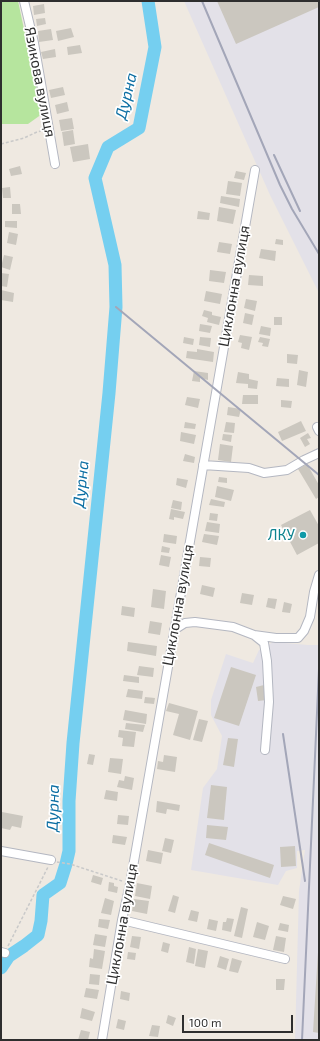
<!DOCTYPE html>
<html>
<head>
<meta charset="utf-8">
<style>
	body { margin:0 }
	#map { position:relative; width:320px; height:1041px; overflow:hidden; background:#efe9e1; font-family:"Exo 2",sans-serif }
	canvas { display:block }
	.frame { position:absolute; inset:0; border:2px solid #2e2e2e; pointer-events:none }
	.scale { position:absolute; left:182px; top:1015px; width:111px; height:18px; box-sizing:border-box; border:2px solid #2e2e2e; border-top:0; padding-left:5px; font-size:12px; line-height:14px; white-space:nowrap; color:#2e2e2e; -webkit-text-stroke:3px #fff; paint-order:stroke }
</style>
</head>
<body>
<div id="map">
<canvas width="320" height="1041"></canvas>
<div class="frame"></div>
<div class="scale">100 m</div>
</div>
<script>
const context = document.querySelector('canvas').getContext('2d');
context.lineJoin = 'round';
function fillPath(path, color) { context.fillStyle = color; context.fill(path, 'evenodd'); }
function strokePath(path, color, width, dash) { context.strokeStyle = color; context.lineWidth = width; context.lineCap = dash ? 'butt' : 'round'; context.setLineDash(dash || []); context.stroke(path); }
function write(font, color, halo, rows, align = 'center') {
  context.font = font + ' "Exo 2",sans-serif'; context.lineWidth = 3.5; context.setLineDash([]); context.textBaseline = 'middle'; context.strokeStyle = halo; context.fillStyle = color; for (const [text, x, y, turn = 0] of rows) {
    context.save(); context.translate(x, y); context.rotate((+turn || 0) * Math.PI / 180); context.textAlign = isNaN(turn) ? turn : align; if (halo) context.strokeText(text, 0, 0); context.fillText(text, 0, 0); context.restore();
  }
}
fillPath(new Path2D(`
	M 184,1 L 319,1 L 319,293 L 270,195 Z
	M 273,642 L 308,645 L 319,645 L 319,1040 L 295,1040 L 299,891 L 305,850 L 297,851 L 297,868 L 286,871 L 278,885 L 191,870 L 203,788 L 217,769 L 222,736 L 211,715 L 211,700 L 226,654 L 253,663 L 259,650 Z`), '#e3e1e8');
fillPath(new Path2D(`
	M 1,1 L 18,1 L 42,114 L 28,124 L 1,124 Z`), '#b6e59e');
strokePath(new Path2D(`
	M 1,968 L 9,956 L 24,946 L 38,935 L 41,921 L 43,895 L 60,883 L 66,864 L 69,851 L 69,801 L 73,743 L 109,393 L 116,307 L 115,265 L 95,178 L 108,147 L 139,128 L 155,47 L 148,1`), '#75cff0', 13);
fillPath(new Path2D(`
	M 217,1 L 319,1 L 319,7 L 236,44 Z
	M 44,4 L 45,13 L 34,15 L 33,6 Z
	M 45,18 L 46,24 L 37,26 L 36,19 Z
	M 71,28 L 74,37 L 58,41 L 56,31 Z
	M 51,29 L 53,40 L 39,42 L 38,31 Z
	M 80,45 L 82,53 L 68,55 L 67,47 Z
	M 55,49 L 56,57 L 43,59 L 41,52 Z
	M 63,87 L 65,95 L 51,98 L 49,90 Z
	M 67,102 L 69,111 L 57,114 L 55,105 Z
	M 72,118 L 74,129 L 61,131 L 59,120 Z
	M 73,130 L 75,144 L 64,146 L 62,132 Z
	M 88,144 L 90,159 L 73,162 L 70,147 Z
	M 20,166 L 22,174 L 11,176 L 9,169 Z
	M 236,171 L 246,173 L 244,180 L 234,178 Z
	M 228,181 L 242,183 L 240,196 L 226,194 Z
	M 10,187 L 11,198 L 3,198 L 2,188 Z
	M 221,196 L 240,199 L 239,207 L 220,203 Z
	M 12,204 L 20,204 L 21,214 L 12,214 Z
	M 219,207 L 236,210 L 233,224 L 217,221 Z
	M 198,211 L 210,213 L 209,220 L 197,219 Z
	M 5,221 L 17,221 L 17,228 L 5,227 Z
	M 9,232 L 18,234 L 16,245 L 7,243 Z
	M 276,239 L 283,240 L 283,245 L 275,244 Z
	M 219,242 L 232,244 L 230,254 L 217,252 Z
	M 261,249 L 276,251 L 275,261 L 259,258 Z
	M 4,255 L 13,257 L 10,270 L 1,267 Z
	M 210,270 L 226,272 L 224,283 L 209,281 Z
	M 1,273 L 9,274 L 7,287 L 1,286 Z
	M 249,275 L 263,276 L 263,286 L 248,285 Z
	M 1,290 L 14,293 L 13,302 L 1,300 Z
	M 206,291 L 222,294 L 220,304 L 204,301 Z
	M 246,299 L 257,301 L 255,311 L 244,308 Z
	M 204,310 L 212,312 L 212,315 L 221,317 L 219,325 L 207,322 L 208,318 L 202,316 Z
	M 245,313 L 254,315 L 252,325 L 243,323 Z
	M 274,317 L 282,317 L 282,325 L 274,325 Z
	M 200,324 L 212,326 L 210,333 L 199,331 Z
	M 261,326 L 271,328 L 270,336 L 259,334 Z
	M 240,335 L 252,337 L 249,350 L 241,348 L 242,343 L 238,342 Z
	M 184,337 L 194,339 L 193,345 L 183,343 Z
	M 200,337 L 211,338 L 210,347 L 199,345 Z
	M 260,337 L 270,339 L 268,347 L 262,346 L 263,343 L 258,342 Z
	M 197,349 L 214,352 L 213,362 L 186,358 L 187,351 L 197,352 Z
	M 287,354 L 298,355 L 297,364 L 287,363 Z
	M 299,370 L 308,372 L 306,387 L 297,385 Z
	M 194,371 L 208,373 L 208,380 L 200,378 L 200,382 L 192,381 Z
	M 238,372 L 249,374 L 249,379 L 258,381 L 257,389 L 248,388 L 248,384 L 236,383 Z
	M 277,378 L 289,379 L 289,387 L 276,386 Z
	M 243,395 L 258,395 L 258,404 L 242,404 Z
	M 187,397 L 200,399 L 198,408 L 185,405 Z
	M 281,400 L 292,401 L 291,408 L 281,407 Z
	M 228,407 L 241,409 L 239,417 L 227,415 Z
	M 301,421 L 306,431 L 282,441 L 278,432 Z
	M 185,422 L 196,424 L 195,429 L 184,428 Z
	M 226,422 L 235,423 L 234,433 L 224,432 Z
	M 181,432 L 196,435 L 194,444 L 180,441 Z
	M 308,433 L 311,438 L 307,439 L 310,444 L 305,447 L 300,438 Z
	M 223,434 L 232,435 L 231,442 L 222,440 Z
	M 220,444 L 233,446 L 231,462 L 218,460 Z
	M 185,454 L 195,457 L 194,463 L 183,461 Z
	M 307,464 L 319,485 L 319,497 L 316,499 L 298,469 Z
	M 219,477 L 227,478 L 227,483 L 218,482 Z
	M 177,478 L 188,480 L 186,488 L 176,485 Z
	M 217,486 L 234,490 L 231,501 L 215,497 Z
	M 211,499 L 225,502 L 224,507 L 209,505 Z
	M 173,500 L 182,502 L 181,510 L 171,508 Z
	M 171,509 L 185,512 L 183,519 L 174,517 L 174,520 L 169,519 Z
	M 310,510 L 319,526 L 319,543 L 297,555 L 281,525 Z
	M 210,513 L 218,514 L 217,521 L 209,520 Z
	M 207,522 L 220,524 L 219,533 L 205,531 Z
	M 164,534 L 177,536 L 176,544 L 163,542 Z
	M 204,534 L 219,536 L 217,545 L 202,542 Z
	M 162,546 L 170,548 L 169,553 L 161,552 Z
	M 161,555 L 171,557 L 169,567 L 159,565 Z
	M 200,557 L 211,558 L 210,567 L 199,566 Z
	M 202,585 L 215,588 L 213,597 L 200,594 Z
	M 153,589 L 166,591 L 164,609 L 151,607 Z
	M 242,593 L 254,595 L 252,605 L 240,603 Z
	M 268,598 L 277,599 L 275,609 L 266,607 Z
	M 284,602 L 292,604 L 290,613 L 282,612 Z
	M 122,606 L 135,608 L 134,617 L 121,615 Z
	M 150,621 L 162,623 L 160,635 L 148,633 Z
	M 128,642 L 157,646 L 156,656 L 127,651 Z
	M 139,666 L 154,668 L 153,677 L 137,675 Z
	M 231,667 L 256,675 L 239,726 L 214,718 Z
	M 124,675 L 139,677 L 139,683 L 123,681 Z
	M 264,685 L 267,700 L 258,701 L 256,687 Z
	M 128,689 L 143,691 L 142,699 L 126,697 Z
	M 145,697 L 155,698 L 154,704 L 144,703 Z
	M 169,703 L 198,711 L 190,740 L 173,735 L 179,714 L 166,711 Z
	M 125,710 L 147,714 L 146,724 L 123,720 Z
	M 199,719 L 208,721 L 202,742 L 193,740 Z
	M 126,723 L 145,725 L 143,732 L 125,729 Z
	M 119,730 L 136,732 L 134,747 L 122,746 L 123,738 L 118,737 Z
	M 228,738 L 238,739 L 234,767 L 223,765 Z
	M 89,754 L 95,755 L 93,765 L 87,764 Z
	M 164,755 L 177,757 L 175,772 L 157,769 L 158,761 L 163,762 Z
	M 110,758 L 123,759 L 121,774 L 108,772 Z
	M 125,776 L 134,778 L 132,790 L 117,787 L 119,780 L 124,781 Z
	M 211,785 L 227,787 L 224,820 L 207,818 Z
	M 106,790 L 118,792 L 117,801 L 104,799 Z
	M 157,801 L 180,805 L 179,811 L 167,809 L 166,814 L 156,812 Z
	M 2,812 L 23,816 L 21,828 L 12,826 L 10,830 L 1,828 Z
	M 118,815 L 129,816 L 128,825 L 117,824 Z
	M 207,825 L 228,827 L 226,840 L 206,838 Z
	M 113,835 L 127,837 L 125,845 L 112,843 Z
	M 165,838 L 174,840 L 171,853 L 162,851 Z
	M 209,843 L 274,865 L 270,878 L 205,855 Z
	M 295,846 L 296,866 L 281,867 L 280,847 Z
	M 148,850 L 163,853 L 161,864 L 146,861 Z
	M 93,875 L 103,878 L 101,885 L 91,882 Z
	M 109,882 L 114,883 L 114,886 L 118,887 L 117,893 L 108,891 Z
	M 137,883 L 152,886 L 150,899 L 135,896 Z
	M 173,895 L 179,897 L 175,913 L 168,911 Z
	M 283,896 L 296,899 L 293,909 L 280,905 Z
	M 105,898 L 114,901 L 111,915 L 101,913 Z
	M 134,899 L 149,901 L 147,914 L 132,911 Z
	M 241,907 L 248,909 L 242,938 L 234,936 Z
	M 191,910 L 199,912 L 197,922 L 188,920 Z
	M 227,918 L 234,919 L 231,932 L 222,930 L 223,922 L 226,922 Z
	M 99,919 L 110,920 L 108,929 L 98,927 Z
	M 209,919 L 218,921 L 216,931 L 207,929 Z
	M 257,922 L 269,926 L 265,940 L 253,937 Z
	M 280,923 L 289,925 L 288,932 L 278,930 Z
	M 95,934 L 107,936 L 105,947 L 93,945 Z
	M 132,936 L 141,937 L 139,949 L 130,947 Z
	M 276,936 L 286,938 L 284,952 L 273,950 Z
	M 163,942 L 170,944 L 168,953 L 161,951 Z
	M 189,947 L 196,949 L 194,964 L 186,962 Z
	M 94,949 L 105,951 L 102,969 L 89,967 L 90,958 L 93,959 Z
	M 198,949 L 208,951 L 205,968 L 195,966 Z
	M 128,952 L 136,953 L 135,960 L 127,959 Z
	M 318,952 L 319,952 L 319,1033 L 313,1032 Z
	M 220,956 L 229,959 L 226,970 L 217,967 Z
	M 232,958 L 242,961 L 238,973 L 229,971 Z
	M 90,974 L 100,975 L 99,985 L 89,984 Z
	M 276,979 L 285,979 L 284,990 L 276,990 Z
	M 86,988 L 99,990 L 97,999 L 84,997 Z
	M 121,991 L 130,993 L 129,1001 L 120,999 Z
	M 82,1008 L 95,1012 L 92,1021 L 80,1018 Z
	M 168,1015 L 176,1018 L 173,1026 L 166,1023 Z
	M 118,1019 L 126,1021 L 124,1030 L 116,1028 Z
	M 152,1025 L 160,1026 L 158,1037 L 149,1036 Z
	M 81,1030 L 90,1032 L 88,1040 L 78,1040 Z`), '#cbc7bf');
const minor = new Path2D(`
	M 24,1 L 34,43 L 55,164
	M 317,427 L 319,431
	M 203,465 L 249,468 L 264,473 L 287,470 L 304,460 L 319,453
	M 174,630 L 185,623 L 195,622 L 233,627 L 254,635 L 264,643 L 267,661 L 269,702 L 265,750
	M 254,635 L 276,638 L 298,638 L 304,631 L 310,617 L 314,592 L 319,575
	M 1,851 L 51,860
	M 122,920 L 285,959
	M 1,952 L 5,953
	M 102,1040 L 122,920 L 130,884 L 255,170`);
strokePath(minor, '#b4b7c1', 10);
strokePath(new Path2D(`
	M 1,144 L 24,138 L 37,132 L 41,131
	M 57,862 L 70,864 L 122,881
	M 8,946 L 48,867`), '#c9c9c9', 1.5, [3, 2]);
strokePath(minor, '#fff', 8);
strokePath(new Path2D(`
	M 202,1 L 280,185 L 292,209 L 319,254
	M 274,155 L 300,211
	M 116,307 L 319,475
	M 283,734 L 305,881
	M 302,1040 L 319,669`), '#a3a6b8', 2);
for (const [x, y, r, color] of [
	[303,535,4,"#0f9aa8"]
]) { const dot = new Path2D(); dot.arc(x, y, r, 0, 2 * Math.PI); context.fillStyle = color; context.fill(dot); strokePath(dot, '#fff', 1.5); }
write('15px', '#2e2e2e', '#fff', [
	["Язикова вулиця",40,82,79],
	["Циклонна вулиця",234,286,-80],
	["Циклонна вулиця",178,605,-80],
	["Циклонна вулиця",122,924,-80]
]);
write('15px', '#0d838f', '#fff', [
	["ЛКУ",295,535]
], 'right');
write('italic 16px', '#0d6fa3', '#fff', [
	["Дурна",126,96,-76],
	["Дурна",81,484,-84],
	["Дурна",53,808,-88]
]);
</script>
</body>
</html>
